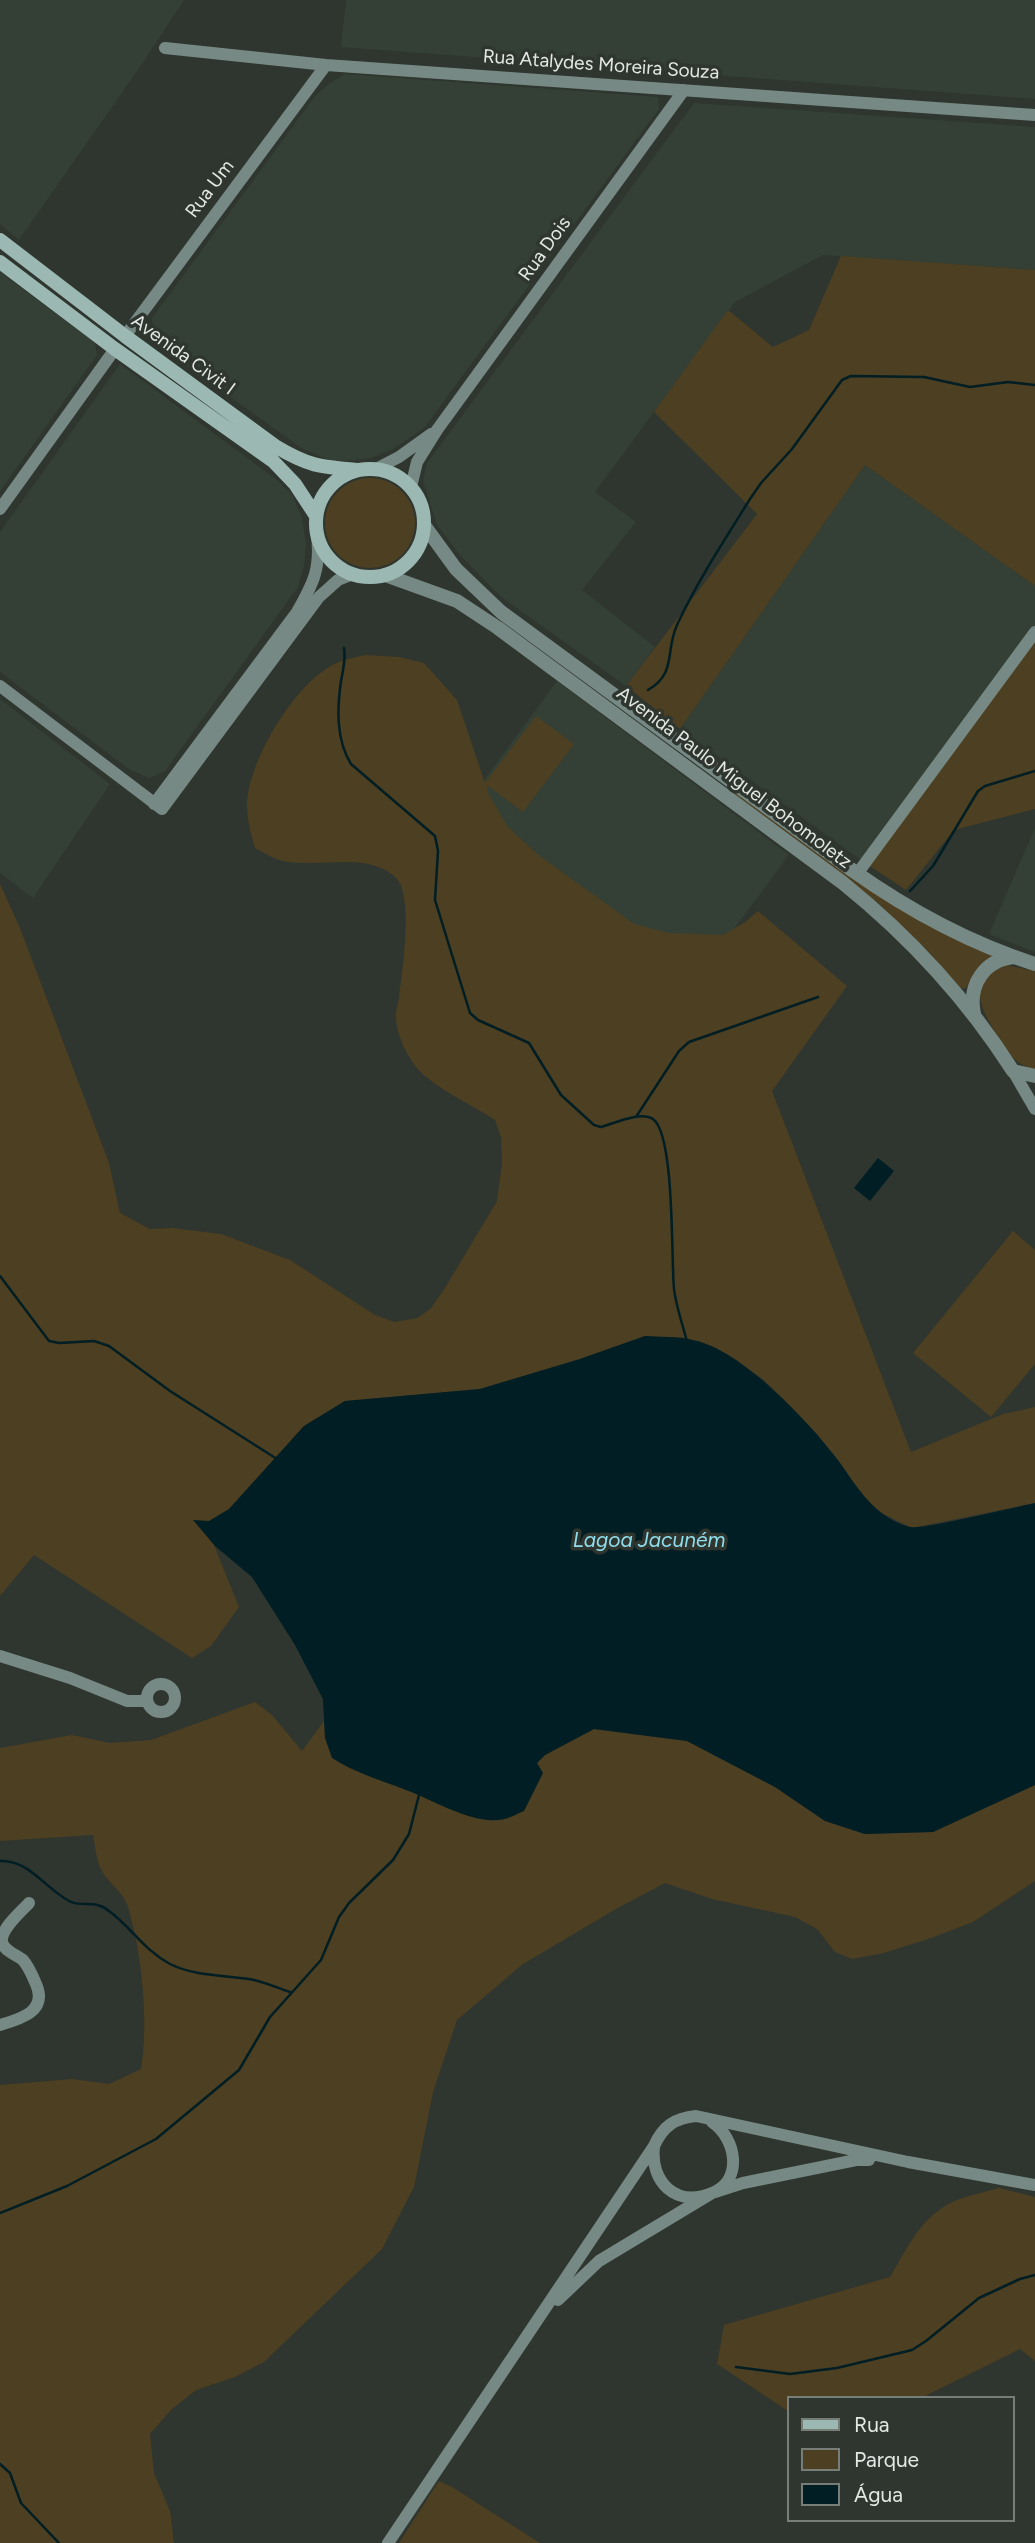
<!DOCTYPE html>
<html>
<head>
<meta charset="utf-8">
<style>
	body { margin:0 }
	#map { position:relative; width:1035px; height:2543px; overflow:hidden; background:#2f352f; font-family:Figtree,sans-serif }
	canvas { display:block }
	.legend { position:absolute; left:787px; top:2396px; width:228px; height:126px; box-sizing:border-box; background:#2f352f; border:2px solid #777d77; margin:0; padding:9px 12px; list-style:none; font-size:21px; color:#e4e8e4 }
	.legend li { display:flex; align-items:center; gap:14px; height:35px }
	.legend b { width:35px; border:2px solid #777d77 }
</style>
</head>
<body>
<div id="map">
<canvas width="1035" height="2543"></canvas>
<ul class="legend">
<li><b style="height:9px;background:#9bb9b2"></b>Rua</li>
<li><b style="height:19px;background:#4d3f21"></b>Parque</li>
<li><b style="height:19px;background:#001e23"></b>Água</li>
</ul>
</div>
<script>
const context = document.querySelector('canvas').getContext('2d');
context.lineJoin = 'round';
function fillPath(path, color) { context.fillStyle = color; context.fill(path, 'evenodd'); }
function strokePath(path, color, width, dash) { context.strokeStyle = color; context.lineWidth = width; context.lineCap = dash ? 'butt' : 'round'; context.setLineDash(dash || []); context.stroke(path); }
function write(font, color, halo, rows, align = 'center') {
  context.font = font + ' Figtree,sans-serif'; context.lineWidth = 7; context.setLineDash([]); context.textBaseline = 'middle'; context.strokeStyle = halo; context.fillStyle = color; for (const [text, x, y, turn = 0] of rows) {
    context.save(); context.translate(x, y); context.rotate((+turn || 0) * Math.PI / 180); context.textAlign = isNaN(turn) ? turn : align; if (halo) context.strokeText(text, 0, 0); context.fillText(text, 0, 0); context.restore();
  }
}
fillPath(new Path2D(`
	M 0,0 L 184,0 L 144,61 L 19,240 L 0,224 Z
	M 346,0 L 1035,0 L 1035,99 L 341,47 Z
	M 345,74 L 658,97 L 659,109 L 424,428 L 393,449 L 371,458 L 346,461 L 329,460 L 303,449 L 153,342 L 152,318 L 316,95 L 330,83 Z
	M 694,103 L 1035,127 L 1035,270 L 823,255 L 735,302 L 595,492 L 636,522 L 582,590 L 655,647 L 626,686 L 500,596 L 460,555 L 437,525 L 423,481 L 427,463 Z
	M 0,272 L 95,343 L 97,355 L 0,491 Z
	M 120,364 L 277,480 L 293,496 L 302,518 L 306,544 L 304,566 L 298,587 L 165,771 L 149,778 L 129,769 L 0,672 L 0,532 Z
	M 865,465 L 1035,586 L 1035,626 L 865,863 L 680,729 Z
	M 557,681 L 789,855 L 685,994 L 454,821 Z
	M 0,699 L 110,784 L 33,898 L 0,873 Z
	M 1035,828 L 1035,952 L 989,934 Z`), '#344035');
fillPath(new Path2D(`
	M 841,256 L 1035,270 L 1035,586 L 865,465 L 680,729 L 626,686 L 757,514 L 654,412 L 728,310 L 773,347 L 809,330 Z
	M325 523a45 45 0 1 1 90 0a45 45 0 1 1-90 0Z
	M 1035,626 L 1035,809 L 954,830 L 906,890 L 865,863 Z
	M 366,655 L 399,657 L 424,663 L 457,700 L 485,783 L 536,716 L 574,744 L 523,812 L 487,785 L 487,791 L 507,826 L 537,854 L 634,924 L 669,933 L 723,935 L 744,923 L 758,911 L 847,986 L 772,1091 L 911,1452 L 1003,1414 L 1035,1407 L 1035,1503 L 912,1528 L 877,1511 L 856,1488 L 818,1435 L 763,1379 L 721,1352 L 645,1336 L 580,1359 L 480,1389 L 345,1401 L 304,1426 L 229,1509 L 209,1522 L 214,1545 L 239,1607 L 211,1646 L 192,1658 L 34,1555 L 0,1596 L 0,884 L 20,928 L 109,1163 L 120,1213 L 150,1229 L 172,1228 L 221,1234 L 290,1260 L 375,1315 L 394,1322 L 418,1318 L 431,1308 L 445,1288 L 497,1201 L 502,1163 L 501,1138 L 495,1120 C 474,1106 431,1086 416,1067 C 406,1054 397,1035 396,1019 C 395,1012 398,1005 399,998 C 402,974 414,894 396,878 C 369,852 324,867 289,862 C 277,861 266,854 255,848 C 251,834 247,820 247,806 C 247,764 291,691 326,669 C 339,660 351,658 366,655 Z
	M 735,791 L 992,955 L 992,957 L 975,971 L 966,988 L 961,989 L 928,951 L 876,901 L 733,794 Z
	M 1006,965 L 1035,971 L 1035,1069 C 1014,1065 1008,1052 997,1035 C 980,1007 966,981 1006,965 Z
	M 1013,1231 L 1035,1250 L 1035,1364 L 991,1417 L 913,1353 Z
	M 255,1702 L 272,1715 L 302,1751 L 324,1721 L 325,1738 L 381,1780 L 474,1817 L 503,1820 L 537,1763 L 545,1755 L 594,1729 L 687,1741 L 775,1787 L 825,1821 L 865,1834 L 933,1832 L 1035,1785 L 1035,1881 L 973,1922 L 931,1938 L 884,1953 L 852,1959 L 835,1952 L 817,1929 L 795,1917 L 712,1899 L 665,1883 L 616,1909 L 523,1964 L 457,2020 L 433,2092 L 414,2187 L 382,2249 L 264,2362 L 235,2377 L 196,2390 L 171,2410 L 150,2434 L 154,2473 L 170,2511 L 174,2543 L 0,2543 L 0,2085 L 72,2079 L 109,2084 L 141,2069 C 149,2023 142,1953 128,1907 C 124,1892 106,1882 100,1867 C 96,1858 95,1845 93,1835 L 0,1841 L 0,1748 L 72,1735 L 110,1743 L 151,1740 Z
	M 999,2188 L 1035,2197 L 1035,2361 L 1020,2349 L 921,2398 L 788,2398 L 788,2411 L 717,2364 L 724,2325 L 890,2277 C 908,2247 922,2214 957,2200 C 970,2195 985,2192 999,2188 Z
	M 439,2481 L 452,2487 L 540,2543 L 399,2543 Z`), '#4d3f21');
fillPath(new Path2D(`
	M 878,1158 L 894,1171 L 870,1201 L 854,1188 Z
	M 645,1336 C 660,1337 678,1336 693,1340 C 741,1349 809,1422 838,1460 C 858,1488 874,1517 910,1527 C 921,1530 1016,1507 1035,1503 L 1035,1785 L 933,1832 L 865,1834 L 825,1821 L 775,1787 L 687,1741 L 594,1729 L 545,1755 L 537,1763 L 543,1773 L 524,1811 C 518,1813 511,1818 504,1819 C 474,1826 434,1800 406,1790 C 381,1780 355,1773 332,1758 L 325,1738 L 323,1699 L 295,1645 L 252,1577 L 215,1546 L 193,1520 L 209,1521 L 229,1509 L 304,1426 L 345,1401 L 480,1389 L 580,1359 Z`), '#001e23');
strokePath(new Path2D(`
	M 344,648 C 346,659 343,670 341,681 C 337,709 336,740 351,764 L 435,836 L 438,851 L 435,900 L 470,1013 L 478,1020 L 529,1043 L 561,1095 L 594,1125 L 601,1127 C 615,1123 640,1111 653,1119 C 675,1135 671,1259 674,1289 C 676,1307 683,1325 687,1342
	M 648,690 C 677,673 665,651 677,625 C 697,582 725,539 750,499 L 761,483 L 792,449 L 842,380 L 851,376 L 924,377 L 970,387 L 1008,382 L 1035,385
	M 910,891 L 933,866 L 978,791 L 985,786 L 1035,771
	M 636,1117 L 679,1051 L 689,1042 L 818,997
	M 0,1276 L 49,1341 L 59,1343 L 94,1341 L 109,1346 L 170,1391 L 277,1459
	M 0,1861 C 28,1859 46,1889 69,1901 C 82,1908 95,1899 109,1911 C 131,1927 145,1951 170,1964 C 194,1976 223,1975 249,1979 C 263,1981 277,1988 290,1992
	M 0,2213 L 67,2186 L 156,2139 L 239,2070 L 270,2017 L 321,1960 L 339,1917 L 349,1903 L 393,1860 L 409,1834 L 419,1795
	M 736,2367 L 790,2374 L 837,2368 L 912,2350 L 926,2341 L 979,2298 L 1020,2279 L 1035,2275
	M 0,2464 L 10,2473 L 21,2503 L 59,2543`), '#001e23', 2.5);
strokePath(new Path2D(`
	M 165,48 L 326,65 L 1035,115
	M 125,336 L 326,65
	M 376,469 L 399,457 L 431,434
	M 411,487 L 417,462 L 437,430 L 684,90
	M 0,509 L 115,349
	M 0,686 L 162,809 L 319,597 L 338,580 L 353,574
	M 154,804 L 297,612 C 313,584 321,569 317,535
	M 857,874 L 1035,632
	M 1013,1071 L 1035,1109
	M 0,1656 L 70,1678 L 127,1701 L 147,1701
	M147 1698a14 14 0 1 1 28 0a14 14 0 1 1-28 0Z
	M 0,2025 C 21,2019 48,2011 36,1984 C 32,1975 29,1967 23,1960 C 17,1955 4,1951 2,1942 C 0,1929 21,1912 29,1903
	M 654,2147 C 650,2182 676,2208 712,2193 C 744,2180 736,2138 712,2122
	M 558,2300 L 599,2261 L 712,2193 L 743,2183 L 856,2160 L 869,2160
	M 388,2543 L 654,2146 C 663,2126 675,2118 696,2116 L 908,2162 L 1035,2185`), '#768984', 12);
strokePath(new Path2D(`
	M 424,525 L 456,569 L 501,612 L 852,870 C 907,909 969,943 1035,964
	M 385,575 L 457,601 L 498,628 L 843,883 C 910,937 967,999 1013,1071 L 1035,1076
	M 974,1014 C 968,985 984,960 1014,957`), '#768984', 14);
strokePath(new Path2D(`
	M 0,240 L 125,336 L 275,446 C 308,466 320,467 357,470
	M 0,262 L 115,349 L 273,461 L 295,484 L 316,516
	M316 523a54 54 0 1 1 108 0a54 54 0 1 1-108 0Z`), '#9bb9b2', 14);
write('19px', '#e4e8e4', '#2f352f', [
	["Rua Atalydes Moreira Souza",601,65,4],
	["Rua Um",210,189,-53],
	["Rua Dois",545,249,-54],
	["Avenida Civit I",183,355,36],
	["Avenida Paulo Miguel Bohomoletz",734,778,37]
]);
write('italic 21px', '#8fdeec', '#2f352f', [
	["Lagoa Jacuném",649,1541]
]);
</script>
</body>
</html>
